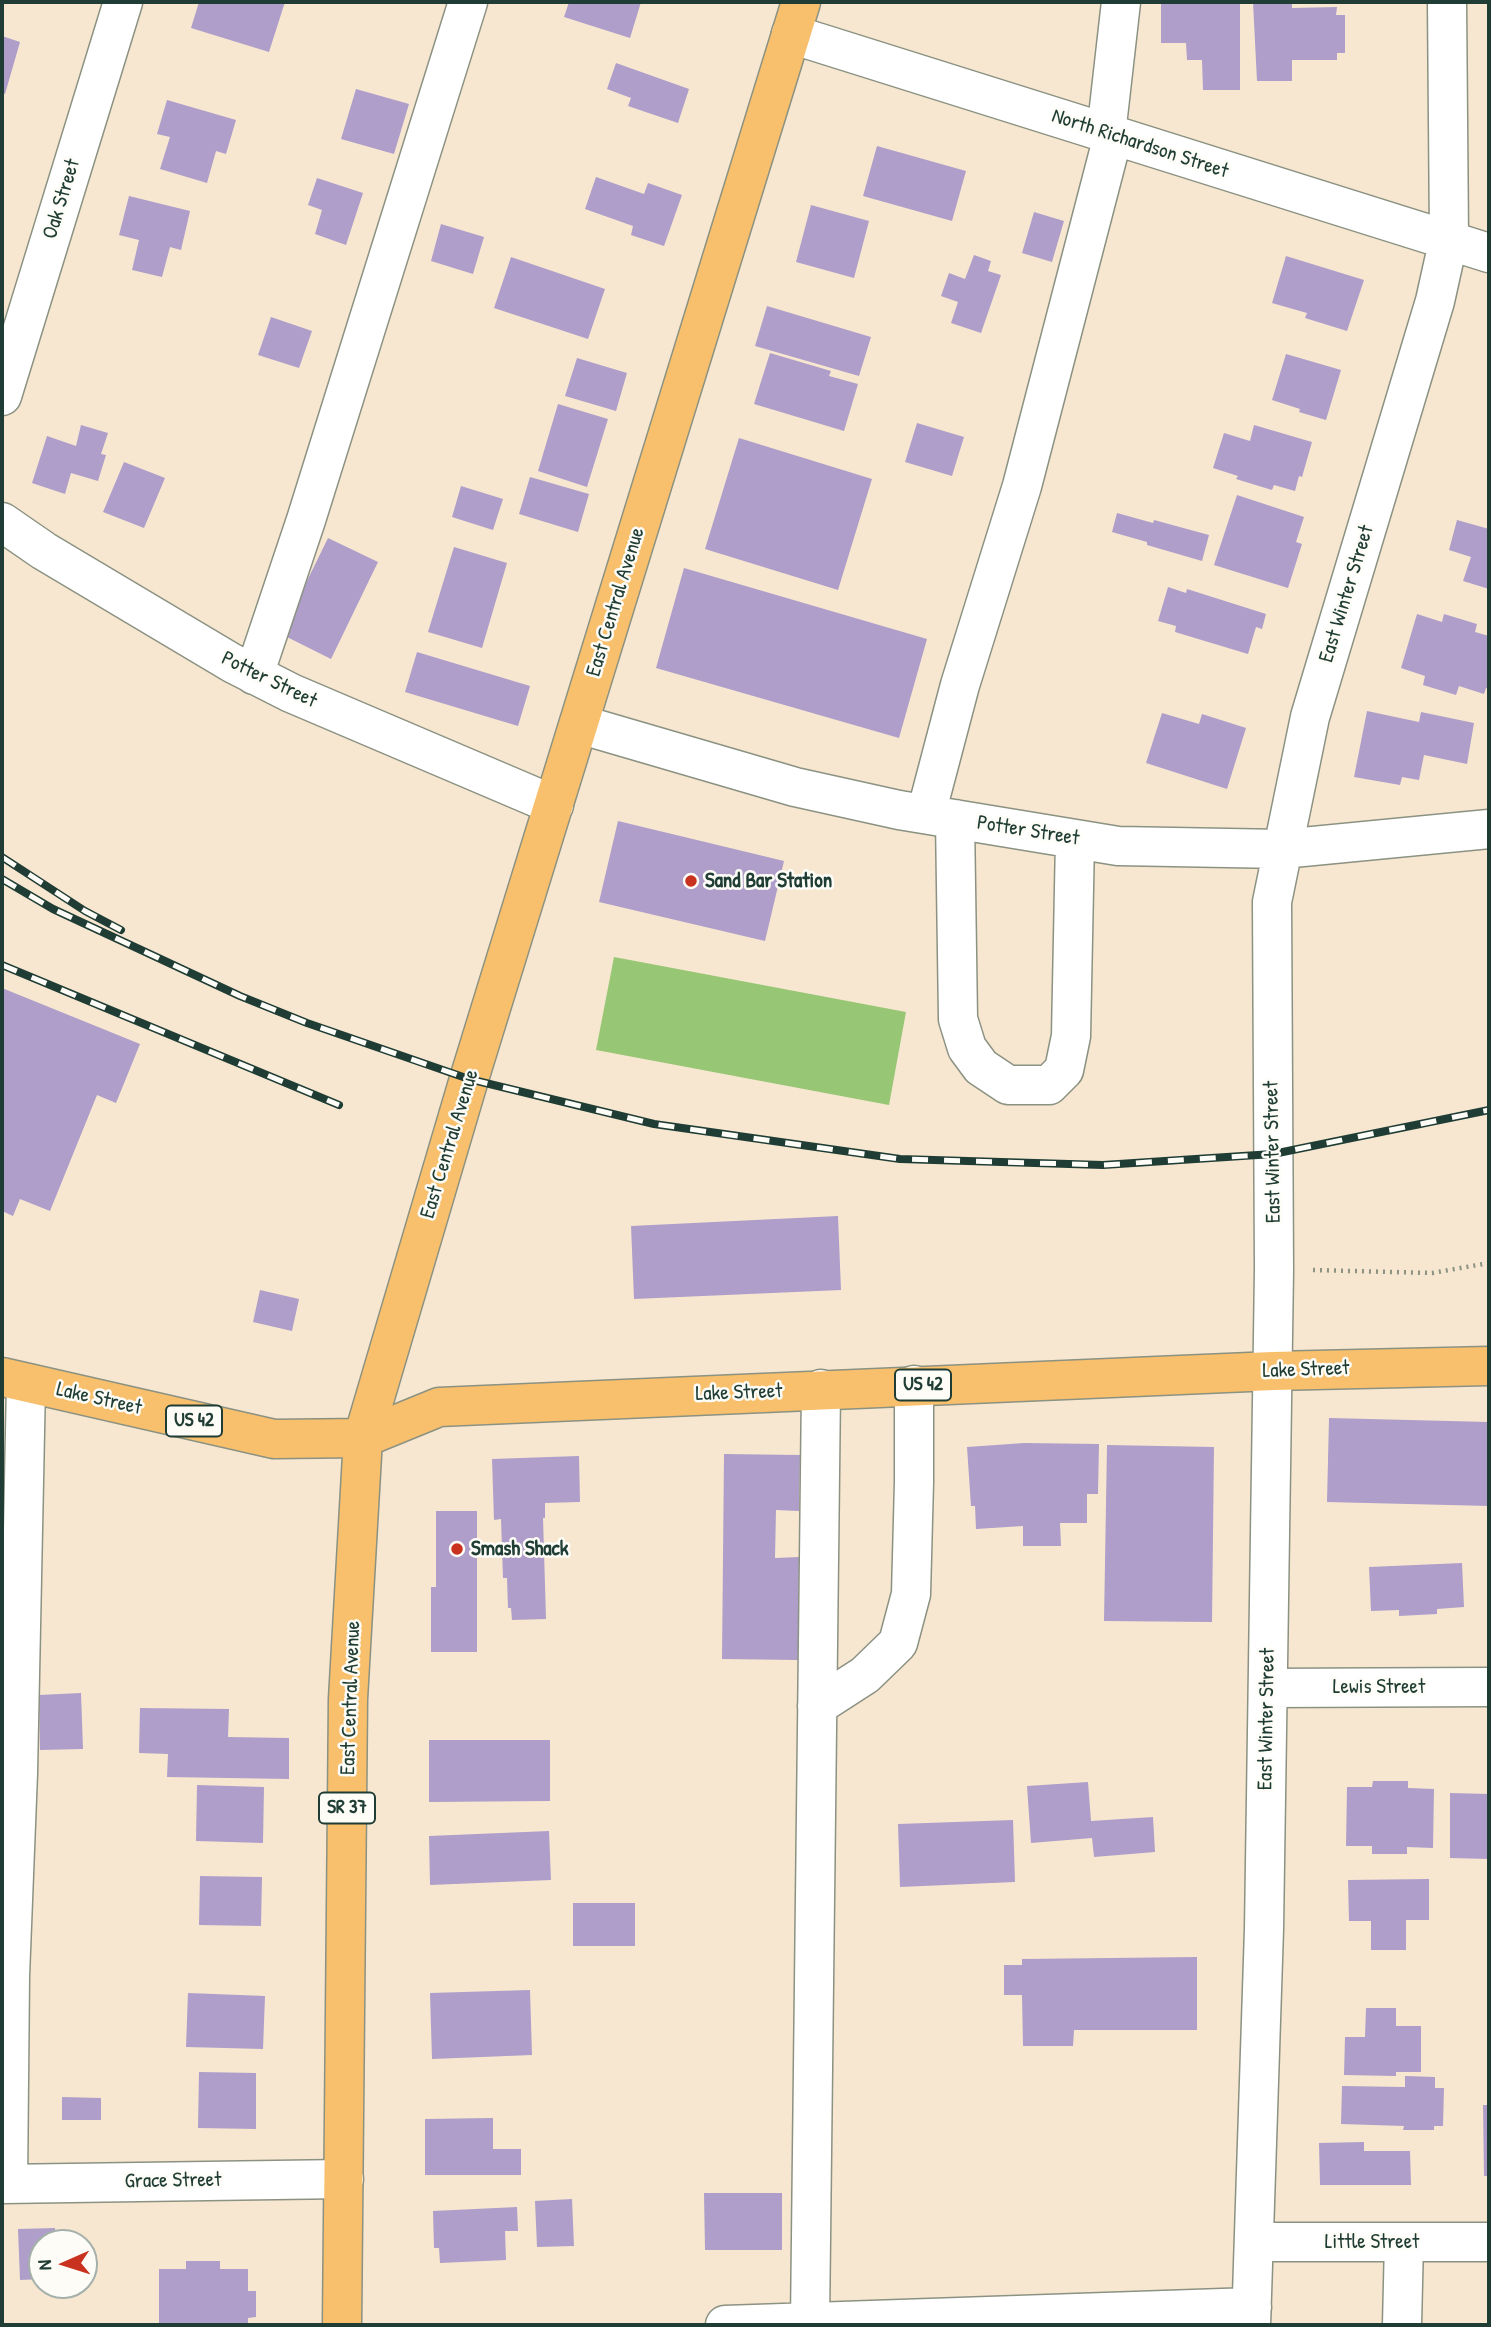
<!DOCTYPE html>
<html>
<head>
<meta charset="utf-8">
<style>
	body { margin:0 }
	#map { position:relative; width:1491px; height:2327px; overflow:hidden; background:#f7e7d1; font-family:"Patrick Hand",sans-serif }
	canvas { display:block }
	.frame { position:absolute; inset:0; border:4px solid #1f3d34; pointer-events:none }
	.north { position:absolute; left:28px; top:2229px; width:70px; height:70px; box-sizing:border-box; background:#fdfcf7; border:2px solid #a4b0a9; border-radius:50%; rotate:267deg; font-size:19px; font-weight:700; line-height:28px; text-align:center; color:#1f3d34 }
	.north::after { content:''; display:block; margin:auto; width:24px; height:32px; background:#c8321e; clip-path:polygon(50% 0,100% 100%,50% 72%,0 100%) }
</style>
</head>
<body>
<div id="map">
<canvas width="1491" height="2327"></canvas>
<div class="frame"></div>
<div class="north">N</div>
</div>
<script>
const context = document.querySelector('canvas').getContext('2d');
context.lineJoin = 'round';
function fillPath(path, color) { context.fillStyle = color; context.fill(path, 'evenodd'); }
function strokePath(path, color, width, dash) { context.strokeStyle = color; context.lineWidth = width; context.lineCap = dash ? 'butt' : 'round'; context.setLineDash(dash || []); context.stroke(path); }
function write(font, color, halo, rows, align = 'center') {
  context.font = font + ' "Patrick Hand",sans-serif'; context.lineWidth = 5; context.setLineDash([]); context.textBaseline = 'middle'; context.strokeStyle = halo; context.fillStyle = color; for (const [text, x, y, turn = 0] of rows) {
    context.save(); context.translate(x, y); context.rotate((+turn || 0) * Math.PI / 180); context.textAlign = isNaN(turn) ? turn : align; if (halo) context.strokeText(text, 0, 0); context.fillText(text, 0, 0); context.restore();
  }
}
fillPath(new Path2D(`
	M 614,957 L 906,1012 L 889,1105 L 596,1050 Z`), '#97c674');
fillPath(new Path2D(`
	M 199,2 L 285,2 L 269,52 L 191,28 Z
	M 569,2 L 641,2 L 630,38 L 564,17 Z
	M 1161,2 L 1240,2 L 1240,90 L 1203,90 L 1202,60 L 1187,60 L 1186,43 L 1161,43 Z
	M 1253,2 L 1292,2 L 1292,8 L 1337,7 L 1336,15 L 1345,15 L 1345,53 L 1337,53 L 1337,60 L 1292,60 L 1292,81 L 1257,81 Z
	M 2,36 L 20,42 L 5,94 L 2,93 Z
	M 616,63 L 689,89 L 678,123 L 628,106 L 631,98 L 607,89 Z
	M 356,89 L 409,104 L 394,154 L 341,139 Z
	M 167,100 L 236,120 L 226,154 L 216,151 L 207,183 L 160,169 L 170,137 L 157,134 Z
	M 877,146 L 966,171 L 952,221 L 863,196 Z
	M 596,177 L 644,194 L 648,183 L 682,195 L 664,246 L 631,235 L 633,226 L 585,209 Z
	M 317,178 L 363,193 L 346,245 L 315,234 L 322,210 L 308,205 Z
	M 129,196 L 190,211 L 181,250 L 170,247 L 162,277 L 132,270 L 139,240 L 119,235 Z
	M 811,205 L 869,221 L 854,278 L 796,262 Z
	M 1034,212 L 1064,221 L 1052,262 L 1022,253 Z
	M 441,224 L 484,237 L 473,274 L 431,261 Z
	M 974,255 L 991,261 L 988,271 L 1001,275 L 981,333 L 951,323 L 958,302 L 941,296 L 949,273 L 965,279 Z
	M 1286,256 L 1364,280 L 1347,331 L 1305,318 L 1307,313 L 1272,303 Z
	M 511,257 L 605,289 L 588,339 L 494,308 Z
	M 767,306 L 871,337 L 859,376 L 755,346 Z
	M 271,317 L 312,331 L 299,368 L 258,355 Z
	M 770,353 L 831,371 L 829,376 L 858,384 L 844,431 L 754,404 Z
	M 1286,354 L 1341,370 L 1326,420 L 1299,412 L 1300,409 L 1272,400 Z
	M 577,358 L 627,373 L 616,411 L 565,396 Z
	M 558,404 L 608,419 L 587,487 L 538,471 Z
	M 917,423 L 964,437 L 952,476 L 905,462 Z
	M 81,425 L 108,433 L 101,454 L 106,455 L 98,481 L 71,473 L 65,494 L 32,483 L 47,436 L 76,446 Z
	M 1254,425 L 1312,442 L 1302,477 L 1299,476 L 1295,491 L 1274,485 L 1272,490 L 1236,479 L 1238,476 L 1213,468 L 1224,433 L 1250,441 Z
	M 739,438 L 872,479 L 838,590 L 705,549 Z
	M 124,462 L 165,478 L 144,528 L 103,512 Z
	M 530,477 L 589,494 L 578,532 L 519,514 Z
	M 461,486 L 503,499 L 493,530 L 452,517 Z
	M 1237,495 L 1304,517 L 1296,542 L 1302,544 L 1288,588 L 1214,565 Z
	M 1117,513 L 1153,523 L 1154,520 L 1209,535 L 1202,561 L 1147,545 L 1147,542 L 1112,532 Z
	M 1457,520 L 1489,529 L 1489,589 L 1463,581 L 1471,557 L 1449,550 Z
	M 328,538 L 378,562 L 331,659 L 281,634 Z
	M 454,547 L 507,563 L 482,648 L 428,632 Z
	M 684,568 L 927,639 L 899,738 L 656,668 Z
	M 1168,587 L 1186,593 L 1187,589 L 1266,614 L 1262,629 L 1256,627 L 1248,654 L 1175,632 L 1176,626 L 1158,621 Z
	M 1417,614 L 1442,622 L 1444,614 L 1477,624 L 1475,632 L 1489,636 L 1489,689 L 1486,688 L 1484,694 L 1459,686 L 1456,695 L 1423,685 L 1425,676 L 1401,668 Z
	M 417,652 L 530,686 L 518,726 L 405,692 Z
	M 1367,711 L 1419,722 L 1421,712 L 1474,723 L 1467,764 L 1424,755 L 1419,780 L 1402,777 L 1400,785 L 1354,777 Z
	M 1162,713 L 1199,724 L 1202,714 L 1246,728 L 1227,789 L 1146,763 Z
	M 618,821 L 784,861 L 765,941 L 599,902 Z
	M 2,988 L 140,1044 L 116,1103 L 97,1095 L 50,1211 L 20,1199 L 13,1216 L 2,1211 Z
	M 838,1216 L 841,1290 L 634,1299 L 631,1226 Z
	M 260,1290 L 299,1299 L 292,1331 L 253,1322 Z
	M 1329,1418 L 1489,1422 L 1489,1506 L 1327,1502 Z
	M 1024,1443 L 1099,1444 L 1098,1494 L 1087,1494 L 1087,1523 L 1060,1523 L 1061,1546 L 1023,1546 L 1023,1526 L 976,1529 L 975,1506 L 971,1506 L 967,1447 Z
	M 1107,1445 L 1214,1447 L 1212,1622 L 1104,1621 Z
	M 724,1454 L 800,1455 L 799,1511 L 776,1510 L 775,1558 L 799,1557 L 798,1660 L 722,1659 Z
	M 579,1456 L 580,1502 L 545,1503 L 545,1518 L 543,1518 L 546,1619 L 512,1620 L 511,1608 L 508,1608 L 507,1578 L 503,1578 L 501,1519 L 494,1520 L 492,1459 Z
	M 436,1511 L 477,1511 L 477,1652 L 431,1652 L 431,1587 L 436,1587 Z
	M 1462,1563 L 1464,1607 L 1437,1609 L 1437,1614 L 1399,1616 L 1399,1610 L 1371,1611 L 1369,1567 Z
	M 81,1693 L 83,1749 L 40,1750 L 39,1695 Z
	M 140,1708 L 229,1709 L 228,1737 L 289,1738 L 289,1779 L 167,1777 L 168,1754 L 139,1753 Z
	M 429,1740 L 550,1740 L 550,1801 L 429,1802 Z
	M 1373,1781 L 1408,1781 L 1408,1788 L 1434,1789 L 1433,1848 L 1407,1847 L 1407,1854 L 1372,1854 L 1372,1846 L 1346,1846 L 1347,1787 L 1372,1787 Z
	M 1088,1782 L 1091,1821 L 1153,1817 L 1155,1852 L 1094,1857 L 1092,1838 L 1031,1843 L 1027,1786 Z
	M 197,1785 L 264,1787 L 263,1843 L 196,1841 Z
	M 1450,1793 L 1489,1794 L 1489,1859 L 1450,1858 Z
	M 1013,1820 L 1015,1882 L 900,1887 L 898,1824 Z
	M 549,1831 L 551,1880 L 430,1885 L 429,1836 Z
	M 200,1876 L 262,1877 L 261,1926 L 199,1925 Z
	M 1429,1879 L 1429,1920 L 1406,1920 L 1406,1950 L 1371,1950 L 1371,1921 L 1349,1921 L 1348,1880 Z
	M 573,1903 L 635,1903 L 635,1946 L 573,1946 Z
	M 1197,1957 L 1197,2030 L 1074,2030 L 1073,2046 L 1023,2046 L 1022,1995 L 1004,1995 L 1004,1965 L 1022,1965 L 1022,1959 Z
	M 530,1990 L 532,2055 L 432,2059 L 430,1993 Z
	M 188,1993 L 265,1996 L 263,2049 L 186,2047 Z
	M 1366,2008 L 1396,2008 L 1396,2026 L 1421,2026 L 1421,2072 L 1396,2072 L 1396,2076 L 1344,2075 L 1345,2037 L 1365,2037 Z
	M 199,2072 L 256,2073 L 256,2129 L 198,2128 Z
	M 1405,2076 L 1435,2077 L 1435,2088 L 1444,2088 L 1443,2126 L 1434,2126 L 1434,2130 L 1403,2130 L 1404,2126 L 1341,2124 L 1342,2086 L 1405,2087 Z
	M 62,2097 L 101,2098 L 101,2120 L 62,2120 Z
	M 1483,2105 L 1489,2105 L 1489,2176 L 1484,2176 Z
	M 493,2118 L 493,2149 L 521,2149 L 521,2175 L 425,2175 L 425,2119 Z
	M 1364,2142 L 1364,2151 L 1410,2151 L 1411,2185 L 1320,2185 L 1319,2143 Z
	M 704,2193 L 782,2193 L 782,2250 L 705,2250 Z
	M 572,2199 L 574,2246 L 537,2247 L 535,2201 Z
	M 517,2207 L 518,2231 L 505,2231 L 506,2260 L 440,2263 L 439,2248 L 434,2248 L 433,2211 Z
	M 55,2228 L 55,2243 L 42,2243 L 42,2279 L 20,2280 L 18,2229 Z
	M 186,2261 L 220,2261 L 220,2269 L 248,2269 L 248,2291 L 256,2291 L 256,2317 L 248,2318 L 248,2323 L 159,2323 L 159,2269 L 186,2269 Z`), '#ae9ec9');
const minor = new Path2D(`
	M 791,34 L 1489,253
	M 1106,134 L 1121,2
	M 2,396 L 123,2
	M 2,522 L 44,551 L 232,663 L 291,693 L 554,805
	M 254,675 L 306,520 L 468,2
	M 579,724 L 795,787 L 899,810 L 1118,846 L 1282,849 L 1489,829
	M 926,814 L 960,685 L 1022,486 L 1113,136
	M 955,819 L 958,1019 L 967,1048 L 981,1067 L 1008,1085 L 1049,1085 L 1064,1070 L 1071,1036 L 1075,839
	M 1268,1688 L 1489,1687
	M 817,1706 L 865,1675 L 898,1643 L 911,1594 L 914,1482 L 914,1385
	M 2,2184 L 344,2179
	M 8,2184 L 10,1976 L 18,1773 L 26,1383
	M 1255,2242 L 1489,2242
	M 810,2322 L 821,1389
	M 725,2325 L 1252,2307
	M 1251,2325 L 1264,1929 L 1274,1270 L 1272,902 L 1310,717 L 1435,301 L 1449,238 L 1447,2
	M 1402,2325 L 1404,2242`);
const major = new Path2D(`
	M 2,1377 L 274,1439 L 363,1438 L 469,1079 L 801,2`);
const highway = new Path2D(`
	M 342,2325 L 348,1699 L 363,1438 L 439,1407 L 1273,1371 L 1489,1366`);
strokePath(minor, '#8b9282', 41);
strokePath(major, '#8b9282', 41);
strokePath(highway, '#8b9282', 41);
strokePath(new Path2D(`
	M 1313,1270 L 1432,1273 L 1489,1263`), '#8b9282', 4.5, [2, 5]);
strokePath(minor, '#fff', 38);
strokePath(major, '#f8bf6c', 38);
strokePath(highway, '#f8bf6c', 38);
const rail = new Path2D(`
	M 2,857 L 85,911 L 121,930
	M 2,879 L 53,909 L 240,996 L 307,1023 L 469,1079 L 654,1124 L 900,1159 L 1103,1165 L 1273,1154 L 1489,1110
	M 2,965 L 339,1105`);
strokePath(rail, '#1f3d34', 8);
strokePath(rail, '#fdfcf7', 5, [16]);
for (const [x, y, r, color] of [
	[691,881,7,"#c8321e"],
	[457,1549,7,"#c8321e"]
]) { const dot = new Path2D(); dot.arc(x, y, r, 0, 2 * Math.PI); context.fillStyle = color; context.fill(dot); strokePath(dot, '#fdfcf7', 2.5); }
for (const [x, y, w] of [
	[923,1385,56],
	[194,1421,56],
	[347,1808,56]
]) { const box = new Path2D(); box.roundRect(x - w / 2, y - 15.5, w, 31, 5); context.fillStyle = '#fdfcf7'; context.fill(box); strokePath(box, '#1f3d34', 2); }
write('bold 19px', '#1f3d34', null, [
	["US 42",923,1385],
	["US 42",194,1421],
	["SR 37",347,1808]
]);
write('21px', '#1f3d34', '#fdfcf7', [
	["North Richardson Street",1140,144,18],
	["Oak Street",62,199,-73],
	["East Winter Street",1347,594,-73],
	["East Central Avenue",616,602,-73],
	["Potter Street",269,680,26],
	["Potter Street",1028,831,9],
	["East Central Avenue",450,1144,-73],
	["East Winter Street",1273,1152,-91],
	["Lake Street",1306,1370,-2],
	["Lake Street",739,1393,-2],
	["Lake Street",99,1399,13],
	["Lewis Street",1379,1687],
	["East Central Avenue",351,1698,-88],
	["East Winter Street",1267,1719,-89],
	["Grace Street",173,2181,-1],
	["Little Street",1372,2242]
]);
write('bold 21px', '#1f3d34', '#fdfcf7', [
	["Sand Bar Station",705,881],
	["Smash Shack",471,1549]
], 'left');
</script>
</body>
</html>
